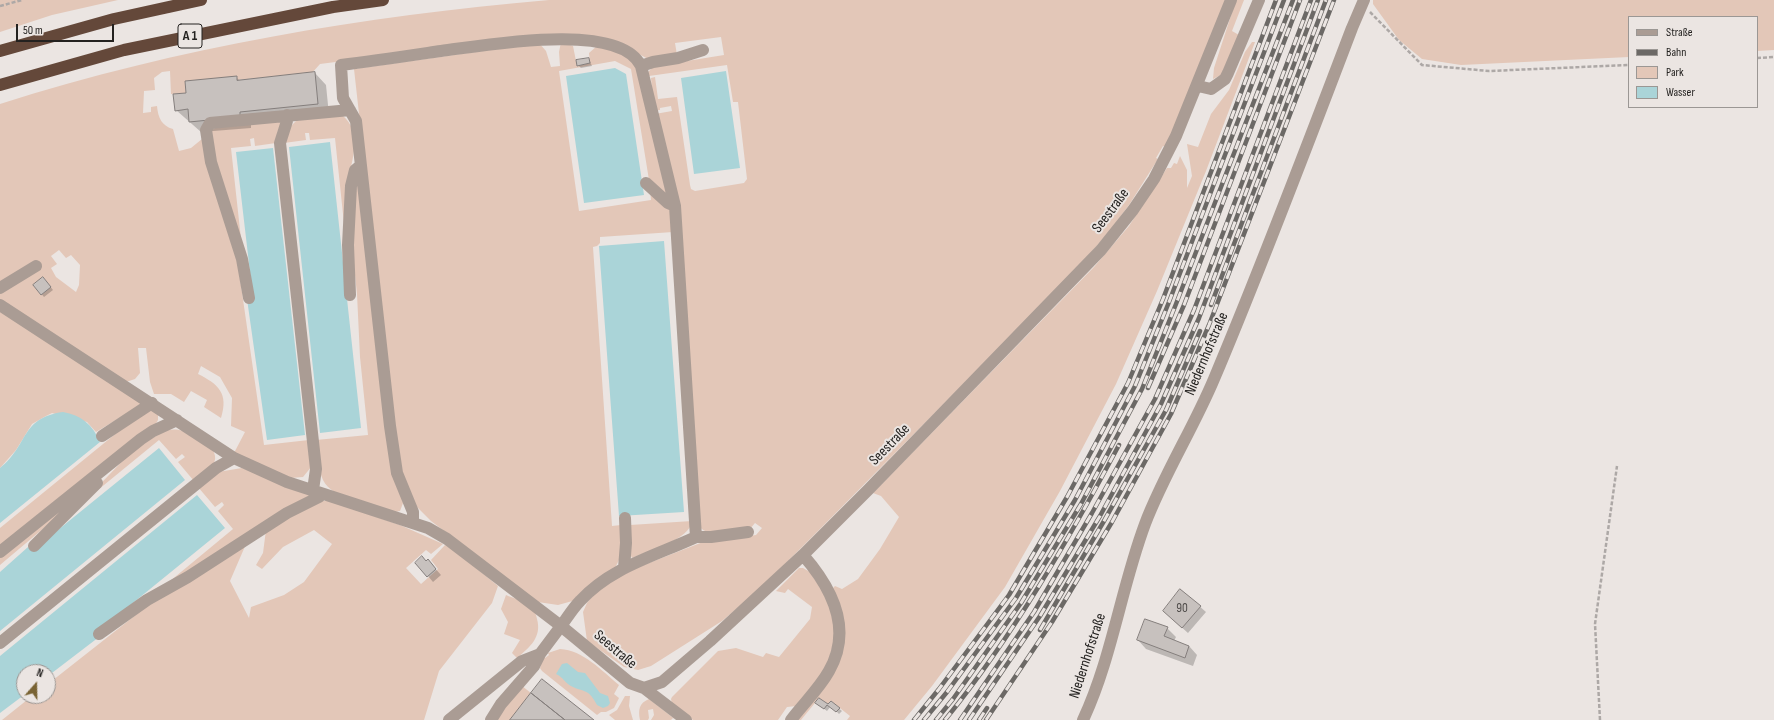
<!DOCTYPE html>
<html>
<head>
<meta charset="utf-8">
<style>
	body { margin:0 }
	#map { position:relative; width:1774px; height:720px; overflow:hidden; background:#ebe5e2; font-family:"Sofia Sans Condensed",sans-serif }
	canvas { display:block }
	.legend { position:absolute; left:1628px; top:16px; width:130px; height:92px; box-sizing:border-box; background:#ebe5e2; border:1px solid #9b9794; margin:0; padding:5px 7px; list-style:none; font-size:12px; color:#242220 }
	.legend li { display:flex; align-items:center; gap:8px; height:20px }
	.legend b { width:20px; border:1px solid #9b9794 }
	.north { position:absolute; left:16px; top:664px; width:40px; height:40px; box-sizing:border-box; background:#ebe5e2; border:1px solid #9b9794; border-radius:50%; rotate:20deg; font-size:11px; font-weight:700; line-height:16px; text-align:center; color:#242220 }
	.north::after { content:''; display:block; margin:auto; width:14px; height:18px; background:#796333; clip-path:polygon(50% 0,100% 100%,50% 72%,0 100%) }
	.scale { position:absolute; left:16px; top:24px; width:98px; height:18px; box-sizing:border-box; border:2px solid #242220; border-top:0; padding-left:5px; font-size:12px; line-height:14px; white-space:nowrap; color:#242220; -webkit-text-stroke:3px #ebe5e2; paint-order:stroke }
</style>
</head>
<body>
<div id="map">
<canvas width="1774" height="720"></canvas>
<ul class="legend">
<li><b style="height:5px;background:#aa9c94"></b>Straße</li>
<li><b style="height:5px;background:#6c6966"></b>Bahn</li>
<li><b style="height:11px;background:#e3c7b8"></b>Park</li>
<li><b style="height:11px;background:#aad4d8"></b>Wasser</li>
</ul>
<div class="north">N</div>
<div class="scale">50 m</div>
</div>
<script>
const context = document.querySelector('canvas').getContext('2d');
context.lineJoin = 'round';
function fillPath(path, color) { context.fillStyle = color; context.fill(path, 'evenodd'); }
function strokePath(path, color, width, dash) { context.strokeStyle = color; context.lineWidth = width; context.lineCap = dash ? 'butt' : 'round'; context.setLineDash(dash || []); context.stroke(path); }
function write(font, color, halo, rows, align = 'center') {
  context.font = font + ' "Sofia Sans Condensed",sans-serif'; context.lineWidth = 4; context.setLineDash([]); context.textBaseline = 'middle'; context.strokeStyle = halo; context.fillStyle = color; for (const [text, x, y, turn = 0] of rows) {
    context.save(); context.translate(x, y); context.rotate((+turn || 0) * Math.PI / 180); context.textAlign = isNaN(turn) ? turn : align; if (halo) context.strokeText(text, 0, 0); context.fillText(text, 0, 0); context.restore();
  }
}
fillPath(new Path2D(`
	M 0,0 L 118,0 L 52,15 L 0,32 Z
	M 549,0 L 1227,0 L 1204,60 L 1165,147 L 1163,146 L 1156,158 L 1158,159 L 1129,205 L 1108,233 L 1075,271 L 819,530 L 760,589 L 722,621 L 651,666 L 638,670 L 624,667 L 587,641 L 583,612 L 587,603 L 596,592 L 623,573 L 703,542 L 756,535 L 762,528 L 755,523 L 750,529 C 735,531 710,540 699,526 L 678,211 L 655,114 L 672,111 L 671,106 L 660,108 L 660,110 L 654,111 L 651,78 L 655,77 L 658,99 L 677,97 L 690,185 L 691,189 L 695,191 L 744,183 L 747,179 L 738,102 L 733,102 L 727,65 L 649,76 L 647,73 L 652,68 L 656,66 L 724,55 L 721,37 L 675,43 L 677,55 L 648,59 L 628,48 L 505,40 L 320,64 L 312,73 L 237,80 L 185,81 L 186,93 L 173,94 L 171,94 L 170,71 L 162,72 L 154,78 L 155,90 L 144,91 L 143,113 L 151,112 L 151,107 L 157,106 C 158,118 162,126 173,129 L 179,151 L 191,148 L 202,139 L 236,251 L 264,445 L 309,440 L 312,466 L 303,477 L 290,478 L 234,453 L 245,432 L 231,426 L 232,398 L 220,377 L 201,366 L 198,374 C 218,384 229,393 221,418 L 204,407 L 207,400 L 191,391 L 184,402 L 171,394 L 154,394 L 150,382 L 146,348 L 138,348 L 140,373 L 135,379 L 126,382 L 3,303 L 0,299 L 0,104 C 179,47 363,16 549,0 ZM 59,250 L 66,258 L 71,255 L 80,265 L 79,285 L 76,292 L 56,277 L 51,268 L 57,264 L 51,256 ZM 43,277 L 51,287 L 41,295 L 33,285 Z
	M 1236,0 L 1244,0 L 1232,31 L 1239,35 L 1221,75 L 1213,79 L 1214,68 Z
	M 1373,0 L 1774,0 L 1774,50 L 1757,51 L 1757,17 L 1629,17 L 1629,57 L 1461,65 L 1422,59 L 1399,40 L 1373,4 Z
	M 561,42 L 573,46 L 577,66 L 590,63 L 589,53 L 597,46 L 623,53 L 636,65 L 671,200 L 649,180 L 631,69 L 615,61 L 559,71 L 579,211 L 651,200 L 650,190 L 672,211 L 673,232 L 600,237 L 600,243 L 597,246 L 593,247 L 612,526 L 621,525 L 621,550 L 619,560 L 615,568 L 576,600 L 558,605 L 538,602 L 431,521 L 415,505 L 398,462 L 354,69 L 539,43 L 546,51 L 551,67 L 560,66 L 559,52 Z
	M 1252,42 L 1255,42 L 1206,171 L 1157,291 L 1116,384 L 1060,491 L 1005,587 L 932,686 L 904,720 L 847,720 L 850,716 L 831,701 L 828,704 L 819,698 L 801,720 L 796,720 L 838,663 L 832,589 L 835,586 L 842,589 L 858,579 L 880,549 L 899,517 L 881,496 L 873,493 L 1094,267 L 1129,226 L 1167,168 L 1171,168 L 1174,163 L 1177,164 L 1180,156 L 1187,170 L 1187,188 L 1192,176 L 1187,144 L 1198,147 L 1211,114 L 1229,90 L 1245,52 Z
	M 342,115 C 364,133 351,160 348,183 C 347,200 346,216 345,233 L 335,138 L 310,140 L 309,133 L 305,133 L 306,140 L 284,143 L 291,126 L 301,116 Z
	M 274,119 L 279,121 L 281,124 L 278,130 L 276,143 L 255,146 L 254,138 L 250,139 L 251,146 L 231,148 L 242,248 L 230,204 L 212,153 L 210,134 L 212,130 L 221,124 Z
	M 358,173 L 403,503 L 400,511 L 395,512 C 375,506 332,500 323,480 C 318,469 318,453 316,440 L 368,435 L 360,357 L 357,294 L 351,237 Z
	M 0,309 L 142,400 L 141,405 L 96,432 L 87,422 L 52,413 L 46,416 L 32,424 L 16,450 L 0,468 Z
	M 148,411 L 154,411 L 158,413 L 158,420 L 154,427 L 0,549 L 0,528 L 130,422 Z
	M 166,430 C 170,430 175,429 179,430 C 192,432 224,448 213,465 C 209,471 199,476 194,481 L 178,462 L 185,457 L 182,454 L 176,459 L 159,440 L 82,503 L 134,449 Z
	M 242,468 L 311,495 L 158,591 L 233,529 L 218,511 L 224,505 L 222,502 L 215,507 L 198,487 L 218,472 Z
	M 96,479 L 70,506 L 0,565 L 0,557 Z
	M 321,501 L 330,501 L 400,525 L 443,544 L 431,554 L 426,550 L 406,568 L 421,584 L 438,569 L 431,560 L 445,545 L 458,553 L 498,586 L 492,603 L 439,671 L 424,720 L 2,720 L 32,696 L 48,696 L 48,684 L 156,599 L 246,544 L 230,581 L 249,618 L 251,607 L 284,595 L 304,582 L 332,544 L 314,530 L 283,547 L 262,569 L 256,565 L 263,553 L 266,530 Z
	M 692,521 C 690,540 648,551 632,558 L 631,556 L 630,525 Z
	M 799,568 L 803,568 L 810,572 L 828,599 L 836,633 L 827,667 L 797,706 L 787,707 L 778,720 L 693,720 L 672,704 L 671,699 L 672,697 L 718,651 L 736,648 L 763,657 L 766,653 L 779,657 L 810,619 L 812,607 L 788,589 L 785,593 L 776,591 Z
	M 506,595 C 513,598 524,601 530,605 C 534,609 536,614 537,619 C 542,637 530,647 517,658 L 512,653 L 520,640 L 504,634 L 508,622 L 501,609 Z
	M 560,649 C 583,650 602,671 619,685 L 614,694 L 619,698 L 614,708 L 606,712 L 601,712 L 597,715 L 542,671 L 540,668 L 543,657 L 545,658 L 549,655 L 548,653 Z
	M 522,686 L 531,693 L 510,720 L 495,720 Z
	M 625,696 L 630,696 L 629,706 L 633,720 L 615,720 L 609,715 L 617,710 Z
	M 649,699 L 676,720 L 673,718 L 671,720 L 651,720 L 654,715 L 653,709 L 648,710 L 649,718 L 648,720 L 640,720 C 638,710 639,703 649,699 Z`), '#e3c7b8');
fillPath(new Path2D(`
	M 615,68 L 626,74 L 644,195 L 584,203 L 566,76 Z
	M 726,71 L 740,168 L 694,174 L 681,78 Z
	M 330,142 L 361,428 L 320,433 L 289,147 Z
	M 273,148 L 305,435 L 267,440 L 247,299 L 253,298 L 236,152 Z
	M 664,241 L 684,512 L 619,516 L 599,246 Z
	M 63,412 C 81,415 93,425 100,442 L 0,523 L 0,468 C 29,445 20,418 63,412 Z
	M 159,448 L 185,480 L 0,631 L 0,572 L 28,547 L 32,551 Z
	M 197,495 L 225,528 L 96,633 L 99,637 L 48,676 L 48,672 L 24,672 L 24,695 L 0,713 L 0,656 Z
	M 567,663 L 578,672 L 585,673 L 600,693 L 608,696 L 610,703 L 608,706 L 603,708 L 597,705 C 588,688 585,693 571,686 C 565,683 563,677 556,674 L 562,664 Z`), '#aad4d8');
fillPath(new Path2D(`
	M 589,59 L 592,66 L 581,68 L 578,65 Z
	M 315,73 L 326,85 L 329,115 L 251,123 L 251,128 L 201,132 L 176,110 L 187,94 L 236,77 L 240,81 Z
	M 45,280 L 53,290 L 44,297 L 34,285 Z
	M 426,562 L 433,566 L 441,575 L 433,582 L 428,576 Z
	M 1181,590 L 1206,612 L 1188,633 L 1169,616 Z
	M 1167,628 L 1176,637 L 1174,641 L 1189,646 L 1197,655 L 1193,666 L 1146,649 L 1138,640 Z
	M 819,699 L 828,706 L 831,702 L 842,711 L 839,714 L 831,706 L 827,711 L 819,705 Z`), '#0003');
const building = new Path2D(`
	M 589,58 L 590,63 L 577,66 L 576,60 Z
	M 315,72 L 318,104 L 240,112 L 240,117 L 189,122 L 188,109 L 175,111 L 173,94 L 186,93 L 185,81 L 237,76 L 237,80 Z
	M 43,277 L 51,287 L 41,295 L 33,285 Z
	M 422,556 L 426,561 L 428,559 L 436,569 L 427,577 L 415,563 Z
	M 1180,589 L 1201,606 L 1182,628 L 1163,611 Z
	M 1145,619 L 1168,627 L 1164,636 L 1189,646 L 1185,658 L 1137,640 Z
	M 542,679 L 594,720 L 565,720 L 531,693 Z
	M 531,693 L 565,720 L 510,720 Z
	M 819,698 L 828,704 L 831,701 L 840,708 L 836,712 L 827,705 L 824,709 L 815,703 Z`);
fillPath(building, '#c7c1be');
strokePath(building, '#847e7c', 1);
strokePath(new Path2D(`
	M 0,6 L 22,0
	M 1370,12 L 1422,65 L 1489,71 L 1629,65
	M 1757,58 L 1774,57
	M 1600,720 L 1595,624 L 1617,466`), '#ada8a6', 2.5, [4, 2]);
strokePath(new Path2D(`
	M 641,66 L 653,62 L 678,58 L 703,50
	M 1198,86 L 1211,89 L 1225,79 L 1228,73 L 1259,0
	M 287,115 L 287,121 L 280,143 L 316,469 L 313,490
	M 646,183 L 668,203 L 675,206
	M 0,288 L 36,266
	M 350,295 L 348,245 L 351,186 L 355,170 L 361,165
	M 249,298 L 242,259 L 211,162 L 206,130 L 210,123 L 350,110
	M 0,305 L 234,458 L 287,482 L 428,528 L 447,539 L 561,626 C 567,618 573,608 580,601 C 611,567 655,556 696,537 L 675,206 L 641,66 C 619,20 482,46 441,51 C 407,56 374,61 341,65 L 343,98 L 356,121 L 390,426 L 397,473 L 413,512 L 413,523
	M 102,436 L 152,403
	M 696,537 L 711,537 L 748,532
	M 34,546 L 97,483
	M 0,552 L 141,439 L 153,431 L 177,420
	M 624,568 L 626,543 L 625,518
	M 99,634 L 147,600 L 188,577 L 287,513 L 319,497 L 322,494
	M 0,643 L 216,468 L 234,458
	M 644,688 L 686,720
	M 449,720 L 522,661 L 540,654
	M 491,720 L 501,704 L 534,666 L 540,654 L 561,626 L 630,683 L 644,688 L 662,682 L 710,641 L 803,555 L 869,489 L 1101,250 L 1133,210 L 1154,179 L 1176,136 L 1231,0
	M 791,720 C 803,704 819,689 829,671 C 853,629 832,588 803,555
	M 1083,720 C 1112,658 1121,588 1145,524 C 1164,474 1193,429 1214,379 C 1263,263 1307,146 1352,28 L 1364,0`), '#aa9c94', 12);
strokePath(new Path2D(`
	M 0,51 L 114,19 L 201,0
	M 0,85 L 124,50 L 333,7 L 383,0`), '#64483a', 12);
const rail = new Path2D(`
	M 1211,305 L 1326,0
	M 1148,388 L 1184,305 L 1300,0
	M 1040,630 L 1104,521 L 1166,410 L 1200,331
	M 914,720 L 939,689 L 1009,595 L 1067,497 L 1128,383 L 1163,299 L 1276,0
	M 924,720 L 947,692 L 1016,598 L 1075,500 L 1135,386 L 1169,302 L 1284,0
	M 936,720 L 953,699 L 1021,603 L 1081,504 L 1142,389 L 1176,304 L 1293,0
	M 945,720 C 1013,636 1068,541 1119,445
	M 960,720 L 1034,612 L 1092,513 L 1155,399 L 1194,310 L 1311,0
	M 969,720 L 1040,616 L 1100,516 L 1161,404 L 1199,318 L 1318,0
	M 979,720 L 987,708
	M 986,720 L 1052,622 L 1112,522 L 1171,414 L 1209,325 L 1334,0`);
strokePath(rail, '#6c6966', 4.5);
strokePath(rail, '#ebe5e2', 3, [9]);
write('13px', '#4d4a48', null, [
	["90",1182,609]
]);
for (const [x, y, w] of [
	[190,36,24]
]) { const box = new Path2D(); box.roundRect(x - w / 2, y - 12, w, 24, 3); context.fillStyle = '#ebe5e2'; context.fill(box); strokePath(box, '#242220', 1); }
write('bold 14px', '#242220', null, [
	["A 1",190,36]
]);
write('15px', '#242220', '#ebe5e2', [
	["Seestraße",1111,211,-53],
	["Niedernhofstraße",1207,354,-67],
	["Seestraße",890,445,-46],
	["Seestraße",615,650,40],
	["Niedernhofstraße",1088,656,-72]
]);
</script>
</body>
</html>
